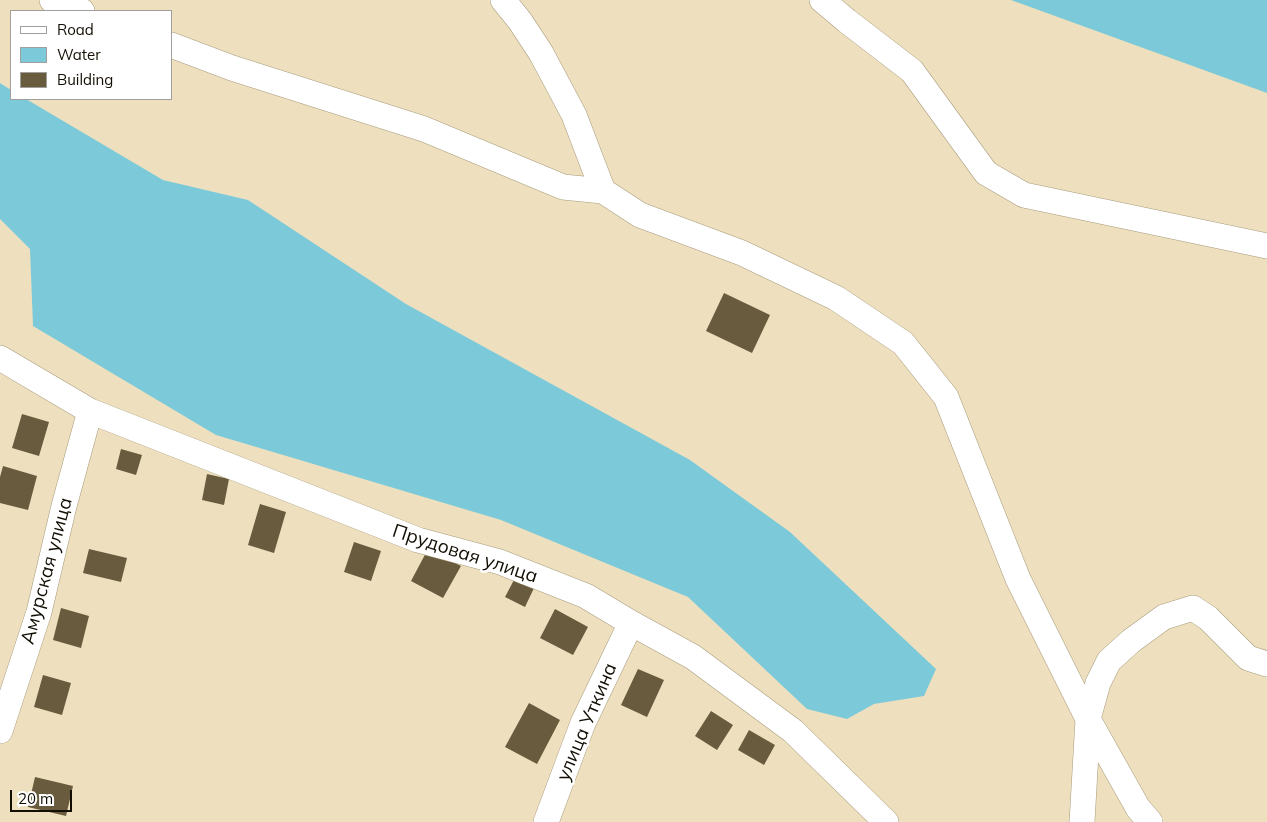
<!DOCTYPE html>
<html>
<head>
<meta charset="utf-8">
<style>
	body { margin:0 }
	#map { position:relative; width:1267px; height:822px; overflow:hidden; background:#eee0bf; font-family:Mulish,sans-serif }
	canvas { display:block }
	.legend { position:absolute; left:10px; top:10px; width:162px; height:90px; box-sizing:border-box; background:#fff; border:1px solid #a19f9b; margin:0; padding:6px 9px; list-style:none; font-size:15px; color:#130e04 }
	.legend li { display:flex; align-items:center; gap:10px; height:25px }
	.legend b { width:25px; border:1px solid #a19f9b }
	.scale { position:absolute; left:10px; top:790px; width:62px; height:22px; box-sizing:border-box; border:2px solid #130e04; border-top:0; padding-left:6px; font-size:15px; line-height:18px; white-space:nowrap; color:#130e04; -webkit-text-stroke:4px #fff; paint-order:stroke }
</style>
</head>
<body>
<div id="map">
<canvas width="1267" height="822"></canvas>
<ul class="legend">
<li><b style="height:6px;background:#fff"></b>Road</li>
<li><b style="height:14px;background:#7ccad9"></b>Water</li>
<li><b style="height:14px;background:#685b3e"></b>Building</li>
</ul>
<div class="scale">20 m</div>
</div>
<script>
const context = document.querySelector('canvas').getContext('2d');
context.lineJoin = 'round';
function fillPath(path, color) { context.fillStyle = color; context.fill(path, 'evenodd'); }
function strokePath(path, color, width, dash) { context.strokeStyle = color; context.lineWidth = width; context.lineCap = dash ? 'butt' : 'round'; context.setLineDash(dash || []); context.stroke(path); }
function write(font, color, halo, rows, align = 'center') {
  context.font = font + ' Mulish,sans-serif'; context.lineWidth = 5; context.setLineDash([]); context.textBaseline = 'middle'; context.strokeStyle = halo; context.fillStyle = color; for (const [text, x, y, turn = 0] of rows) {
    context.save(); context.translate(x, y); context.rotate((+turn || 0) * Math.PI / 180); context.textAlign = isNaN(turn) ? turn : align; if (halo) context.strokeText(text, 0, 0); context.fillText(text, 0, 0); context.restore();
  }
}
fillPath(new Path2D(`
	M 1011,0 L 1267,0 L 1267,93 Z
	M 0,83 L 11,90 L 11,99 L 26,99 L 163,180 L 248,200 L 406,304 L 690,460 L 790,532 L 936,669 L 924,696 L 874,704 L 847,719 L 807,709 L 688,597 L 501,520 L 216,435 L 33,326 L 30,249 L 0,219 Z`), '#7ccad9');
fillPath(new Path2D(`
	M 724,293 L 770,315 L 752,353 L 706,331 Z
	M 22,414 L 49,422 L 39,456 L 12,448 Z
	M 121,449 L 142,455 L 136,475 L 116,469 Z
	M 3,466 L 37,476 L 28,510 L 0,503 L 0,477 Z
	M 207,474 L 229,479 L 224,505 L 202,500 Z
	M 260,504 L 286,512 L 274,553 L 248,545 Z
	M 354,542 L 381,551 L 371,581 L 344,572 Z
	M 89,549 L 127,558 L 121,582 L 83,573 Z
	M 428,549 L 461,566 L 443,598 L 411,581 Z
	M 515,578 L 534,588 L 525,607 L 505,597 Z
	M 61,608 L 89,616 L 81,648 L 53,640 Z
	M 555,609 L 588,627 L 573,655 L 540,638 Z
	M 638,669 L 664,680 L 647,717 L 621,705 Z
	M 43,675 L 71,683 L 62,715 L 34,707 Z
	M 529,703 L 560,720 L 537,764 L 505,747 Z
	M 711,711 L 733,725 L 717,750 L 695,736 Z
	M 749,730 L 775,745 L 764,765 L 738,750 Z
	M 35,777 L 73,786 L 66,816 L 28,807 Z`), '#685b3e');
const minor = new Path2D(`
	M 52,0 L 82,11
	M 503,0 L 520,21 L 541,53 L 574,115 L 603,191 L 640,215 L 742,253 L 836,298 L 903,343 L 946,397 L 1018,579 L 1088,719 L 1138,808 L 1150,822
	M 822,0 L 847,21 L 912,71 L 986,173 L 1024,195 L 1267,246
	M 171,45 L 232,68 L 424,129 L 563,187 L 603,191
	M 0,358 L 90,411 L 418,540 L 500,562 L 586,596 L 631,623 L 693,657 L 793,731 L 886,822
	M 0,731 L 39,612 L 64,506 L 90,411
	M 546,822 L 583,723 L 631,623
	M 1082,822 L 1088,719 L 1098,683 L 1109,661 L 1131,641 L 1164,617 L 1193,608 L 1208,618 L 1248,658 L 1267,664`);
strokePath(minor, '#a89b7c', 26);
strokePath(minor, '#fff', 25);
write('19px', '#130e04', '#fff', [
	["Прудовая улица",465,554,18],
	["Амурская улица",47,571,-75],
	["улица Уткина",587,722,-67]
]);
</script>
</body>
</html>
